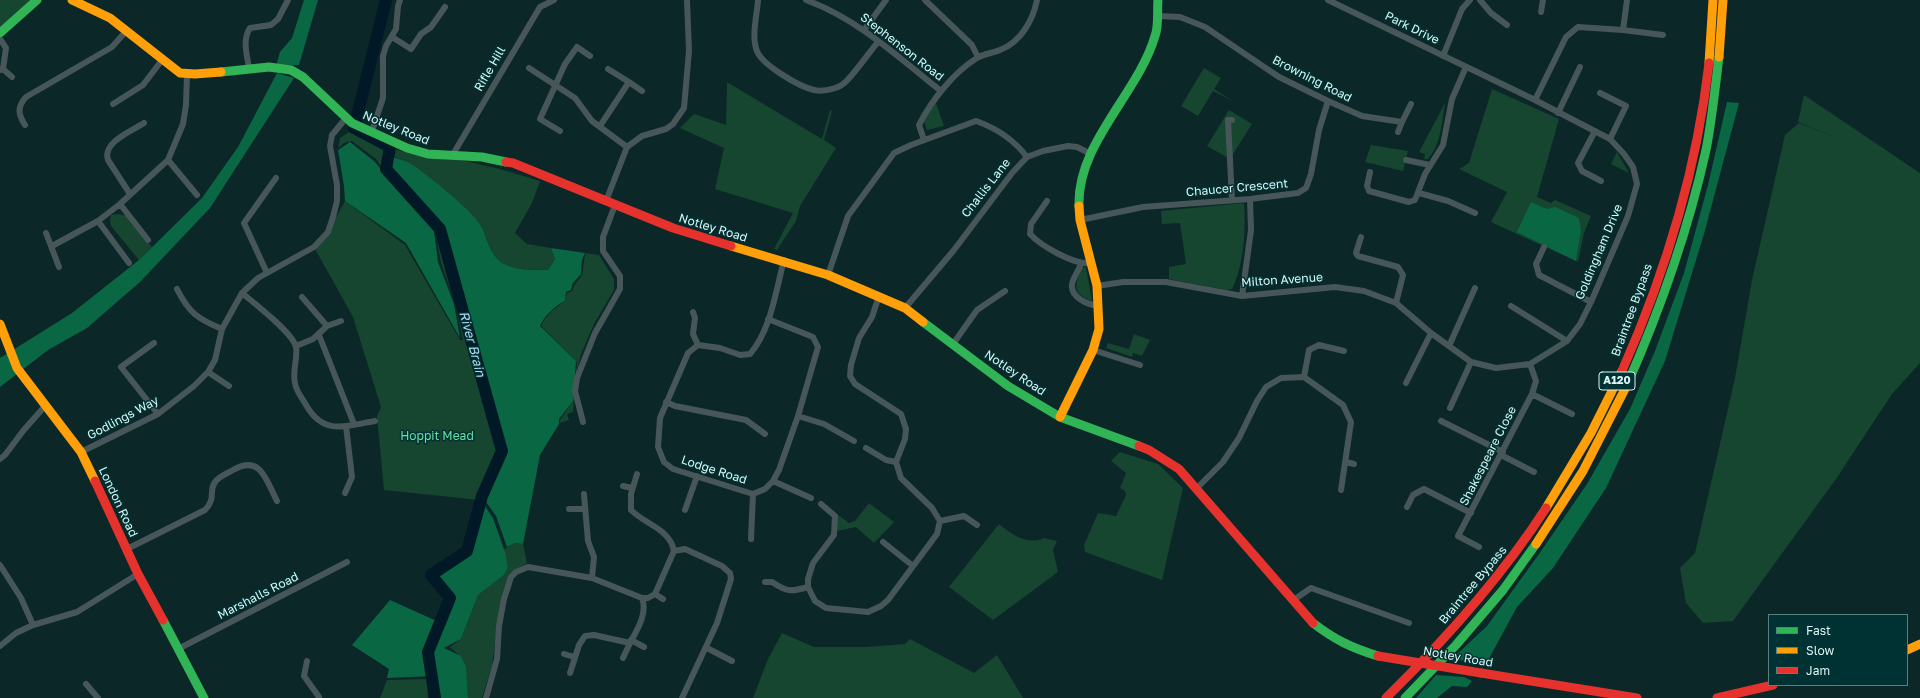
<!DOCTYPE html>
<html>
<head>
<meta charset="utf-8">
<style>
	body { margin:0 }
	#map { position:relative; width:1920px; height:698px; overflow:hidden; background:#0c2727; font-family:"Golos Text",sans-serif }
	canvas { display:block }
	.legend { position:absolute; left:1768px; top:614px; width:140px; height:72px; box-sizing:border-box; background:#003233; border:1px solid #588080; margin:0; padding:5px 7px; list-style:none; font-size:12px; color:#dcf4f4 }
	.legend li { display:flex; align-items:center; gap:8px; height:20px }
	.legend b { width:20px; border:1px solid #588080 }
</style>
</head>
<body>
<div id="map">
<canvas width="1920" height="698"></canvas>
<ul class="legend">
<li><b style="height:5px;background:#30b455"></b>Fast</li>
<li><b style="height:5px;background:#ff9f0a"></b>Slow</li>
<li><b style="height:5px;background:#e5322d"></b>Jam</li>
</ul>
</div>
<script>
const context = document.querySelector('canvas').getContext('2d');
context.lineJoin = 'round';
function fillPath(path, color) { context.fillStyle = color; context.fill(path, 'evenodd'); }
function strokePath(path, color, width, dash) { context.strokeStyle = color; context.lineWidth = width; context.lineCap = dash ? 'butt' : 'round'; context.setLineDash(dash || []); context.stroke(path); }
function write(font, color, halo, rows, align = 'center') {
  context.font = font + ' "Golos Text",sans-serif'; context.lineWidth = 3; context.setLineDash([]); context.textBaseline = 'middle'; context.strokeStyle = halo; context.fillStyle = color; for (const [text, x, y, turn = 0] of rows) {
    context.save(); context.translate(x, y); context.rotate((+turn || 0) * Math.PI / 180); context.textAlign = isNaN(turn) ? turn : align; if (halo) context.strokeText(text, 0, 0); context.fillText(text, 0, 0); context.restore();
  }
}
fillPath(new Path2D(`
	M 0,0 L 32,0 L 0,27 Z
	M 1204,68 L 1221,78 L 1214,89 L 1234,102 L 1213,91 L 1198,116 L 1181,106 Z
	M 727,82 L 822,139 L 830,110 L 832,111 L 824,140 L 836,148 L 800,206 L 796,221 L 777,250 L 774,249 L 793,213 L 715,189 L 724,148 L 680,128 L 694,114 L 726,125 Z
	M 1492,89 L 1559,119 L 1537,197 L 1551,203 L 1555,200 L 1591,216 L 1584,233 L 1578,262 L 1491,222 L 1507,192 L 1459,169 L 1469,163 Z
	M 1804,95 L 1920,173 L 1920,363 L 1892,394 L 1836,479 L 1733,621 L 1703,623 L 1686,603 L 1680,568 L 1695,553 L 1735,378 L 1752,280 L 1785,135 L 1799,123 L 1841,140 L 1798,122 Z
	M 936,103 L 944,126 L 927,130 L 924,122 L 929,111 Z
	M 1445,103 C 1442,121 1441,145 1428,159 L 1424,159 L 1425,154 L 1419,152 Z
	M 1229,110 L 1252,124 L 1230,159 L 1207,146 Z
	M 352,130 L 387,149 L 384,169 L 439,230 L 470,354 L 502,451 L 479,500 L 384,490 L 377,416 L 381,407 L 353,317 L 314,247 L 328,232 L 345,201 L 405,245 L 460,340 L 463,340 L 454,300 L 441,263 L 435,231 L 386,175 L 376,159 L 352,141 L 344,143 L 338,148 L 340,138 Z
	M 1371,145 L 1408,151 L 1403,171 L 1365,162 Z
	M 393,149 L 425,157 L 465,161 L 500,169 L 540,181 L 532,203 L 515,233 L 527,244 L 551,248 L 555,259 L 548,270 C 531,269 517,272 501,262 C 490,254 487,239 482,227 C 480,222 473,218 470,214 C 446,190 422,168 391,155 Z
	M 1617,152 L 1629,173 L 1611,164 Z
	M 1244,203 C 1246,229 1244,266 1232,289 L 1227,290 L 1169,279 L 1169,267 L 1186,264 L 1180,223 L 1162,224 L 1161,211 Z
	M 119,214 L 127,216 L 152,247 L 139,260 L 111,226 L 110,221 L 111,215 Z
	M 586,253 L 599,255 L 614,279 L 614,290 L 594,324 L 581,354 L 576,374 L 573,412 L 567,414 L 569,420 L 560,423 L 560,420 L 573,401 L 577,362 L 541,326 C 545,316 556,307 565,301 L 567,293 L 572,291 C 574,283 580,280 582,274 C 584,267 583,260 586,253 Z
	M 1086,267 L 1092,301 C 1071,293 1075,285 1082,268 Z
	M 1134,334 L 1150,340 L 1142,356 L 1133,353 L 1132,357 L 1106,348 L 1108,343 L 1129,349 Z
	M 1120,452 L 1158,464 L 1183,488 L 1162,580 L 1085,552 L 1084,545 L 1098,513 L 1116,516 L 1126,495 L 1125,491 L 1120,488 L 1126,473 L 1111,461 Z
	M 869,503 L 894,522 L 874,543 L 856,527 L 836,531 L 836,516 L 837,514 L 849,523 L 855,521 Z
	M 999,524 C 1011,534 1028,546 1044,538 L 1057,541 L 1053,550 L 1058,572 L 993,620 L 949,587 Z
	M 515,543 L 523,544 L 527,563 L 514,571 L 497,627 L 492,665 L 482,698 L 468,698 C 466,674 469,663 450,647 L 461,639 L 478,595 L 504,575 L 508,568 L 504,549 Z
	M 782,633 L 814,647 L 866,647 L 905,644 L 910,639 L 974,673 L 997,655 L 1023,698 L 753,698 L 768,659 Z
	M 427,679 L 428,698 L 380,698 L 387,680 Z`), '#164530');
fillPath(new Path2D(`
	M 304,0 L 318,0 L 299,65 L 276,66 L 280,52 L 292,38 Z
	M 277,73 L 294,78 L 210,208 L 140,282 L 87,328 L 48,350 L 0,387 L 0,358 L 72,313 L 139,260 L 202,198 L 238,147 Z
	M 1727,102 L 1739,103 L 1704,234 L 1665,361 L 1606,488 L 1553,568 L 1517,607 L 1486,664 L 1452,659 L 1487,626 L 1539,554 L 1587,484 L 1630,409 L 1655,351 L 1684,273 L 1708,185 Z
	M 350,142 L 374,161 L 434,231 L 438,262 L 454,304 L 460,338 L 406,243 L 345,201 L 344,186 L 338,150 Z
	M 391,156 C 397,159 405,160 411,164 C 425,172 476,214 482,227 C 487,239 490,254 501,262 C 517,272 531,269 548,270 L 555,259 L 551,248 L 585,253 L 582,260 L 581,274 L 573,283 L 571,290 L 566,292 L 565,301 C 555,306 544,316 540,326 L 576,361 L 573,401 L 559,419 L 559,424 L 540,455 L 523,544 L 515,543 L 507,547 L 496,516 L 484,499 L 504,452 L 442,228 L 388,168 Z
	M 1531,202 L 1547,209 L 1555,207 L 1579,218 L 1581,230 L 1576,261 L 1517,232 Z
	M 483,503 L 493,518 L 506,555 L 508,568 L 504,575 L 478,595 L 461,639 L 444,648 L 461,656 L 466,667 L 468,698 L 437,698 L 434,676 L 387,678 L 389,669 L 352,645 L 390,600 L 441,623 L 452,597 L 434,575 L 469,552 Z
	M 1436,675 L 1464,677 L 1472,681 L 1467,687 L 1452,686 L 1437,698 L 1416,698 Z`), '#096744');
strokePath(new Path2D(`
	M 386,0 L 354,128 L 390,147 L 386,169 L 440,229 L 502,451 L 482,496 L 467,551 L 431,575 L 450,598 L 428,652 L 435,698`), '#011926', 12);
strokePath(new Path2D(`
	M 758,0 C 757,15 751,37 757,51 C 762,65 800,87 814,90 C 822,92 837,89 843,84 C 851,79 870,51 878,42
	M 806,0 C 858,19 898,57 941,91
	M 925,0 L 972,45 L 978,57
	M 1480,0 L 1491,13 L 1507,25
	M 1541,12 L 1543,0
	M 1157,16 L 1180,17 L 1205,27 L 1279,77 L 1328,101 L 1362,116 L 1402,122 L 1411,104
	M 864,30 L 886,0
	M 1623,30 L 1627,0
	M 392,37 L 411,49 L 421,34 L 431,27 L 445,7
	M 0,39 L 6,48 L 3,69
	M 1443,56 L 1462,9 L 1470,0
	M 249,68 C 247,55 242,40 250,28 L 271,25 L 278,19 L 288,0
	M 529,68 L 575,98 L 592,121 L 627,147
	M 0,70 L 3,69 L 12,77
	M 629,82 L 642,91
	M 1600,93 L 1626,106 L 1610,139
	M 1535,100 L 1566,37 L 1578,27 L 1623,30 L 1663,35
	M 113,104 L 143,85 L 162,60
	M 1558,113 L 1580,67
	M 25,125 C 18,114 17,107 26,97 L 112,47 L 127,30
	M 600,126 L 629,82 L 608,69
	M 372,131 L 383,98 L 383,56 L 386,46 L 396,29 L 398,6 L 400,0
	M 560,131 L 540,119 L 565,64 L 577,47 L 590,56
	M 1595,131 L 1578,163 L 1582,171 L 1601,181
	M 1398,132 L 1402,122
	M 924,140 L 919,125 C 931,101 954,72 977,58 C 983,54 993,53 1000,50 C 1021,42 1033,20 1037,0
	M 452,156 L 540,7 L 554,0
	M 168,160 L 197,195
	M 1406,160 L 1430,165
	M 1370,172 L 1367,186 L 1369,191 L 1409,202 L 1415,200 L 1425,174 L 1443,145 L 1452,99 L 1466,67
	M 1419,193 L 1448,201 L 1475,213
	M 130,194 L 108,160 C 102,142 132,131 144,123
	M 1232,200 L 1228,120 L 1232,120
	M 606,201 L 627,147 L 642,136 L 666,129 L 673,124 L 684,108 L 689,51 L 687,0
	M 1047,201 L 1031,224 L 1030,234 C 1041,246 1074,265 1090,263
	M 120,204 L 148,240
	M 1080,220 L 1143,207 L 1250,199 L 1298,193 L 1306,188 L 1311,174 L 1319,130 L 1328,101
	M 98,221 L 129,263
	M 46,233 L 59,267
	M 1361,237 L 1356,253 L 1358,256 L 1398,267 L 1403,275 L 1396,303
	M 52,246 L 98,221 L 120,204 L 168,160 L 183,124 L 186,105 L 187,74
	M 1544,247 L 1536,264 L 1539,275 L 1591,302
	M 1081,264 C 1079,270 1073,278 1072,284 C 1070,298 1089,305 1099,306
	M 267,273 L 244,223 L 276,178
	M 828,275 L 848,216 L 894,153 L 911,145 L 976,121 C 996,128 1014,140 1027,157
	M 1097,286 L 1123,282 L 1166,282 L 1242,296 L 1335,287 L 1364,291 L 1396,303 L 1431,333 L 1471,362 L 1496,368 L 1530,364 L 1567,341 L 1580,324 L 1591,302 L 1628,216 L 1637,184 L 1633,167 L 1624,154 L 1610,139 L 1535,100 L 1328,0
	M 177,289 C 189,313 198,319 222,329
	M 242,293 C 254,303 293,333 296,347 C 298,358 292,371 295,383 C 296,391 302,398 306,405 C 324,436 345,426 375,421
	M 1242,296 L 1251,230 L 1250,199
	M 302,297 L 327,326
	M 1511,306 L 1567,341
	M 905,308 L 954,250 L 1012,173 L 1027,157 L 1043,151 L 1068,146 L 1077,147 L 1091,154
	M 693,312 L 695,318 L 693,334 L 698,345
	M 768,319 L 813,337 L 818,347 L 798,416 L 779,470 L 773,481 L 765,489 L 753,494 L 673,469 L 664,462 L 658,447 L 660,418 L 688,353 L 698,345 L 720,348 L 740,355 L 750,354 C 771,330 776,290 784,260
	M 319,335 L 354,424
	M 154,343 L 121,367 L 158,414
	M 953,344 L 977,310 L 1005,291
	M 296,346 L 313,339 L 327,326 L 341,321
	M 1449,346 L 1475,288
	M 1093,350 L 1140,365
	M 208,372 L 229,386
	M 1304,377 L 1309,350 L 1319,345 L 1344,351
	M 1406,383 L 1431,333
	M 1532,394 L 1572,414
	M 666,402 L 675,406 L 746,420 L 765,434
	M 1450,408 L 1471,362
	M 798,416 L 824,424 L 854,441
	M 1441,421 L 1503,452
	M 583,422 L 575,391 L 577,378 L 595,333 L 620,289 L 620,276 L 603,251 L 603,237 L 615,205
	M 866,448 L 886,460 L 896,462
	M 81,452 L 158,414 L 194,386 L 208,372 L 215,360 L 222,329 L 242,293 L 258,278 L 314,247 L 328,232 L 333,217 L 337,201 L 337,185 L 330,146 L 332,135 L 346,118
	M 1501,455 L 1534,472
	M 0,459 L 5,455 L 23,431 L 45,406
	M 1346,462 L 1354,464
	M 637,474 L 631,494 L 631,510 C 646,525 670,529 674,551
	M 773,481 L 811,498
	M 623,486 L 632,488
	M 1197,488 L 1223,462 L 1239,438 L 1257,401 L 1266,387 L 1281,378 L 1304,377 L 1343,405 L 1351,422 L 1341,490
	M 345,493 L 352,477 L 346,426
	M 584,494 L 588,541 L 594,557 L 592,578
	M 821,504 L 835,516 L 834,535 L 813,563 L 808,579 L 808,587 L 815,601 L 826,608 L 868,612 L 881,606 L 888,600 L 937,534 L 940,521 L 932,508 L 901,478 L 896,462 L 905,439 L 906,429 L 901,414 L 855,384 L 850,376 L 851,365 L 859,338 L 872,317 L 879,296
	M 1407,507 L 1413,495 L 1424,489 L 1471,513
	M 569,509 L 585,509
	M 685,510 L 697,476
	M 940,521 L 964,516 L 977,525
	M 751,539 L 753,494
	M 883,542 L 913,566
	M 1479,547 L 1458,536 L 1532,394 L 1536,381 L 1530,364
	M 127,549 L 205,510 C 217,497 208,492 215,482 C 218,477 228,473 233,470 C 261,454 266,480 277,501
	M 0,565 L 21,598 L 33,625
	M 765,582 L 772,582 C 787,592 791,592 808,587
	M 655,594 L 663,599
	M 1292,601 L 1311,588 L 1409,623
	M 631,640 L 644,647
	M 0,646 L 16,633 L 33,625 L 77,612 L 138,574
	M 707,648 L 732,661
	M 178,649 L 347,562
	M 564,654 L 574,657
	M 623,658 L 630,643
	M 307,661 L 304,676 L 319,697
	M 570,673 L 579,645 L 585,636 L 594,635 L 630,643 C 637,630 648,613 642,598
	M 86,684 L 98,698
	M 486,698 L 497,659 L 499,626 L 504,599 L 511,577 L 516,572 L 528,567 L 592,578 L 642,598 L 648,598 L 655,594 L 674,551 L 685,549 L 722,566 L 730,573 L 731,579 L 717,623 L 682,698`), '#475759', 6);
strokePath(new Path2D(`
	M 0,33 L 37,0
	M 221,72 L 269,67 L 291,70 L 303,77 L 352,123 L 407,148 L 428,154 L 482,157 L 506,162
	M 1079,206 C 1077,143 1138,94 1155,36 C 1159,26 1157,11 1158,0
	M 923,322 L 1008,386 L 1060,417 L 1139,446
	M 1627,385 C 1660,310 1688,231 1706,150 C 1712,120 1715,88 1719,57
	M 163,620 L 204,698
	M 1313,623 C 1335,640 1352,648 1378,656
	M 1405,698 L 1456,645 L 1503,590 L 1536,544`), '#30b455', 9);
strokePath(new Path2D(`
	M 72,0 L 110,18 L 180,73 L 195,74 L 221,72
	M 1719,57 L 1723,0
	M 1709,63 L 1713,0
	M 731,246 L 828,275 L 905,308 L 923,322
	M 0,324 L 17,368 L 81,452 L 95,481
	M 1060,417 L 1093,350 L 1099,329 L 1097,286 L 1080,220 L 1079,206
	M 1546,508 L 1591,433 L 1622,371
	M 1536,544 L 1583,471 L 1627,385
	M 1907,650 L 1920,644`), '#ff9f0a', 9);
strokePath(new Path2D(`
	M 506,162 L 513,163 L 673,228 L 731,246
	M 1622,371 C 1665,274 1697,168 1709,63
	M 1139,446 L 1149,450 L 1179,469 L 1313,623
	M 95,481 L 138,574 L 163,620
	M 1481,673 L 1637,698
	M 1386,698 C 1445,640 1501,578 1546,508
	M 1717,698 L 1773,685`), '#e5322d', 9);
strokePath(new Path2D(`
	M 1378,656 L 1481,673`), '#e5322d', 9);
for (const [x, y, w] of [
	[1617,381,36]
]) { const box = new Path2D(); box.roundRect(x - w / 2, y - 9, w, 18, 3); context.fillStyle = '#003233'; context.fill(box); strokePath(box, '#dcf4f4', 1); }
write('bold 11px', '#dcf4f4', null, [
	["A120",1617,381]
]);
write('12px', '#dcf4f4', '#003233', [
	["Park Drive",1412,28,26],
	["Stephenson Road",902,47,38],
	["Rifle Hill",490,69,-60],
	["Browning Road",1312,79,27],
	["Notley Road",396,128,22],
	["Challis Lane",986,188,-52],
	["Chaucer Crescent",1237,188,-5],
	["Notley Road",713,228,17],
	["Goldingham Drive",1599,252,-67],
	["Milton Avenue",1282,280,-4],
	["Braintree Bypass",1632,310,-70],
	["Notley Road",1015,373,34],
	["Godlings Way",123,418,-28],
	["Shakespeare Close",1488,456,-63],
	["Lodge Road",714,470,18],
	["London Road",118,502,65],
	["Braintree Bypass",1473,585,-50],
	["Marshalls Road",258,596,-27],
	["Notley Road",1458,657,10]
]);
write('12px', '#68dfa3', '#003233', [
	["Hoppit Mead",437,436]
]);
write('italic 13px', '#afd8f1', '#003233', [
	["River Brain",472,344,75]
]);
</script>
</body>
</html>
